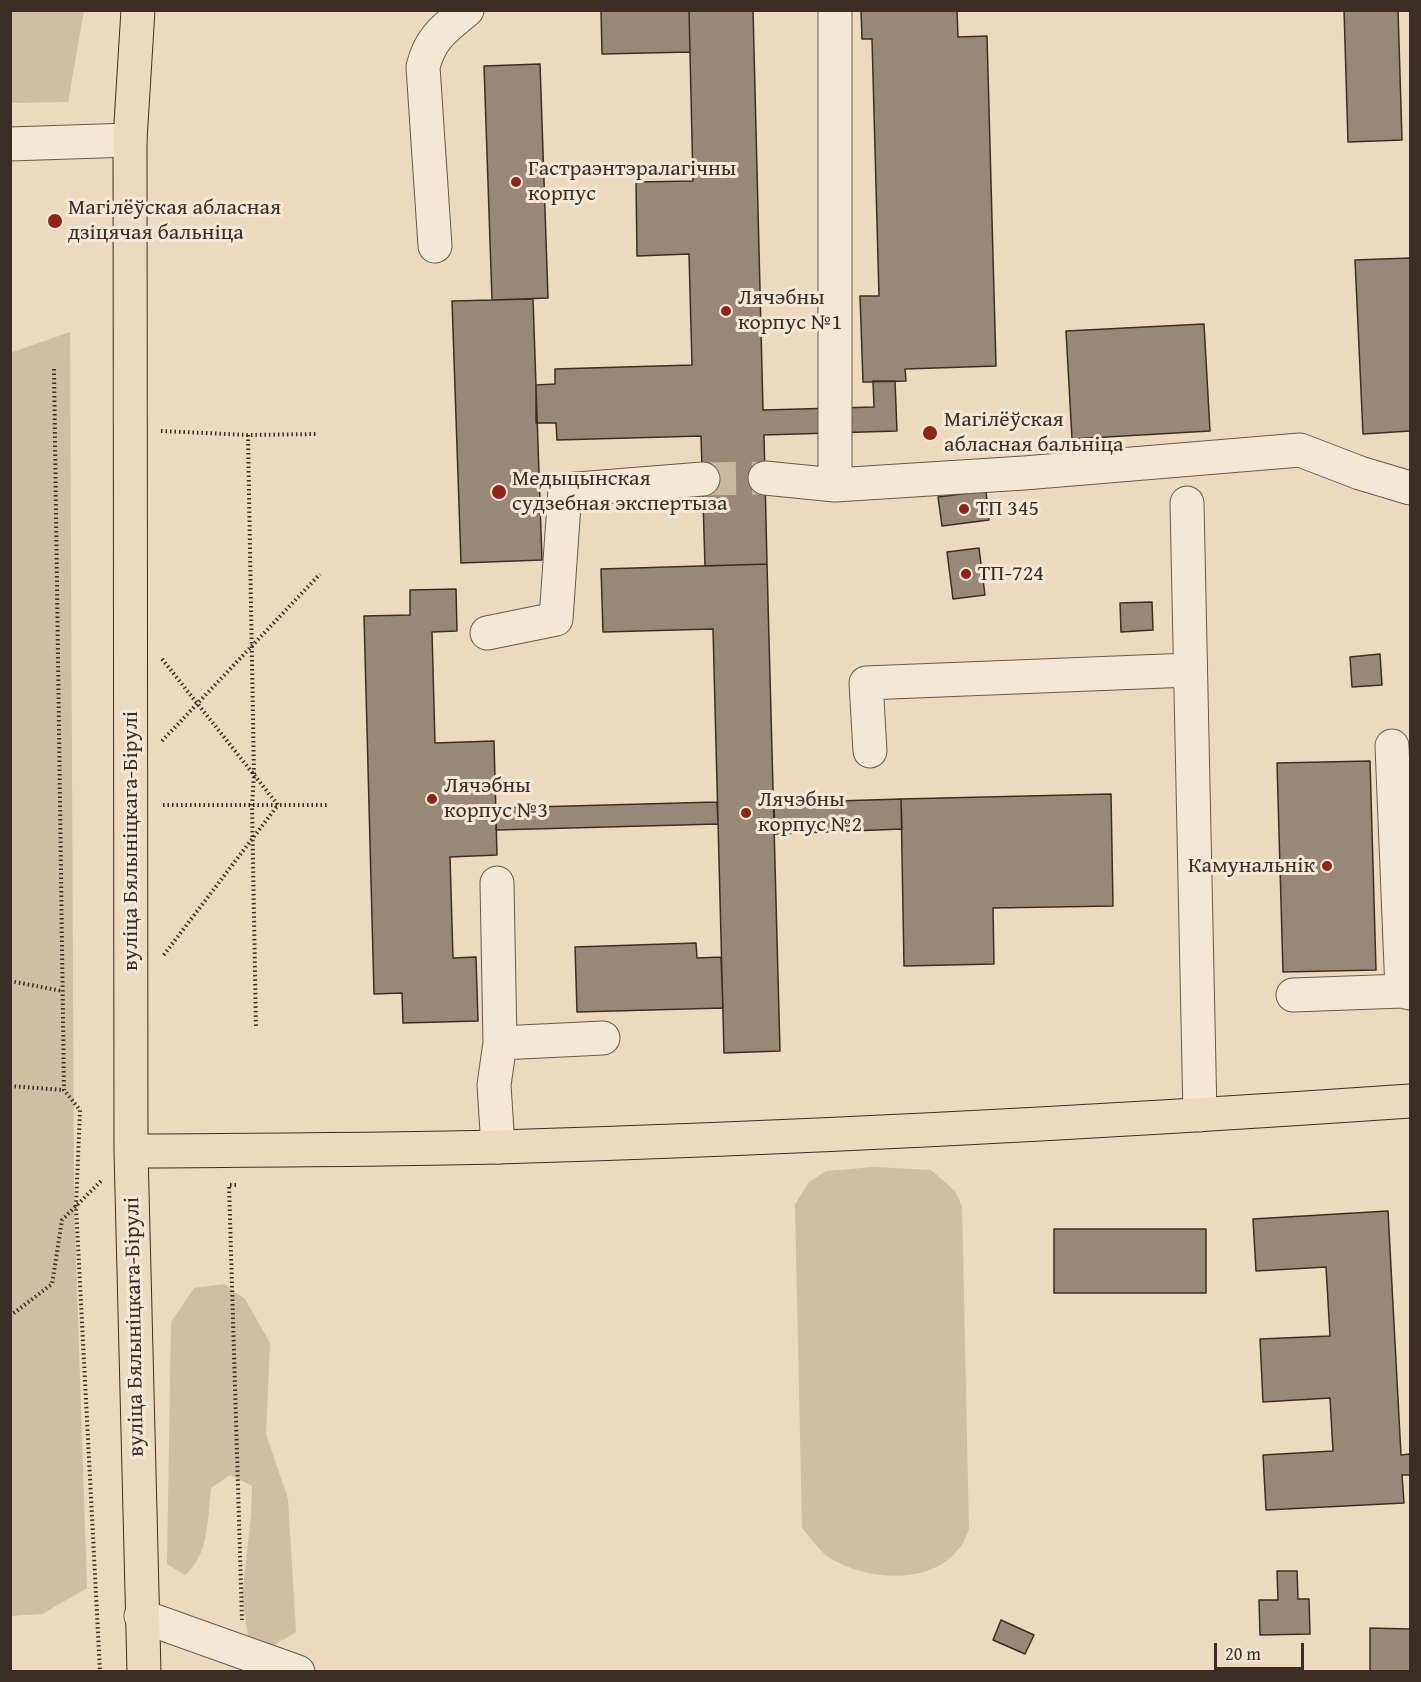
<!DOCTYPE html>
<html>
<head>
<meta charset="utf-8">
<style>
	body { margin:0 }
	#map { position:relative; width:1421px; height:1682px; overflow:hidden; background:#eddabe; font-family:"Gentium Book Plus",serif }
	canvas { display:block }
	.frame { position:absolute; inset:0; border:12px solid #3b2f25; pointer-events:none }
	.scale { position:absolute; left:1214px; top:1643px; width:90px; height:27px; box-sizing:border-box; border:3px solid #3b2f25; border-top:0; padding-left:8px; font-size:18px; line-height:21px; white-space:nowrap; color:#3b2f25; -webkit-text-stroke:4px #f3e7d5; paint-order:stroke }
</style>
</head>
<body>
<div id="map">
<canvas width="1421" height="1682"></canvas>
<div class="frame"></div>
<div class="scale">20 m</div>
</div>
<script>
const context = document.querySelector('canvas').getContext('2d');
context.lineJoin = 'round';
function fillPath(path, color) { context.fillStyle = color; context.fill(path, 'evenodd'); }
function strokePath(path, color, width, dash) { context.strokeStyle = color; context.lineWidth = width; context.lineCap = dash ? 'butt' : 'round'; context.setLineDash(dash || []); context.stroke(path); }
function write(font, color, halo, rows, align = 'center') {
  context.font = font + ' "Gentium Book Plus",serif'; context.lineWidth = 6; context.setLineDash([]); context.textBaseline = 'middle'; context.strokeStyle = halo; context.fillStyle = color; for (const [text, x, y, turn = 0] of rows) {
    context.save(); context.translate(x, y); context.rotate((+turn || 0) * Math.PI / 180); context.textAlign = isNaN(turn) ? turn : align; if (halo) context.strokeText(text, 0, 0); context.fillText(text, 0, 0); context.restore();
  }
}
fillPath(new Path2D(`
	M 10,11 L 84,11 L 68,102 L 11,103 Z
	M 70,332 L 74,1195 L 87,1588 L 42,1614 L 11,1616 L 10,353 Z
	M 874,1167 L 931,1170 L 955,1191 L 962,1206 L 969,1529 C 951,1587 870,1585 827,1556 C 818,1549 810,1537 802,1528 L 795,1205 L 808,1183 L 826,1171 Z
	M 224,1284 L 245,1299 L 270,1343 L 266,1434 L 288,1499 L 296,1632 L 273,1646 L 248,1636 L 242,1598 L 251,1515 L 252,1486 L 230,1475 L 211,1488 C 208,1516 209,1556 185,1575 L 167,1564 L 171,1322 L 194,1288 Z`), '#cfbda4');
const building = new Path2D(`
	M 601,10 L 689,10 L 690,52 L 602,54 Z
	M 689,10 L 753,10 L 763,410 L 874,407 L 873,381 L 895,381 L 897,431 L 764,435 L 767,564 L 705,566 L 701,436 L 557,440 L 556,423 L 536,423 L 536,385 L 555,384 L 555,369 L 692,365 L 689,254 L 637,256 L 636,182 L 693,181 Z
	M 861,10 L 957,10 L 958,37 L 987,36 L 996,366 L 905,369 L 906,381 L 863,382 L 860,296 L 879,296 L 872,39 L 862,39 Z
	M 1344,10 L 1398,10 L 1402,140 L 1348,142 Z
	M 540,64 L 548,298 L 492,300 L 484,66 Z
	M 1410,258 L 1410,431 L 1363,434 L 1355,260 Z
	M 533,299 L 542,560 L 461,563 L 452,301 Z
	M 1204,324 L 1210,431 L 1072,439 L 1066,331 Z
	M 986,491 L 989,520 L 942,526 L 938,497 Z
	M 979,548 L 985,595 L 953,599 L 947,552 Z
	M 767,564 L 780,1051 L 724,1053 L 713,629 L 603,632 L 601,569 Z
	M 456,589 L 457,631 L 432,632 L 435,743 L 494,741 L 497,855 L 450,857 L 453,958 L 476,957 L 478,1021 L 403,1023 L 402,993 L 374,994 L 364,616 L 410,615 L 410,590 Z
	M 1152,602 L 1153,630 L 1121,632 L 1120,603 Z
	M 1380,654 L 1382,685 L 1352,687 L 1350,657 Z
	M 1370,761 L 1376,970 L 1283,972 L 1277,763 Z
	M 1111,794 L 1113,906 L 993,908 L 994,964 L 904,966 L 901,799 Z
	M 901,799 L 902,829 L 775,834 L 774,803 Z
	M 717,802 L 718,824 L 496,830 L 496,808 Z
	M 696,943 L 697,958 L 721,957 L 723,1008 L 577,1012 L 575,947 Z
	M 1388,1211 L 1401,1455 L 1410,1454 L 1410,1475 L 1402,1475 L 1404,1503 L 1266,1510 L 1263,1455 L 1333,1451 L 1330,1398 L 1263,1402 L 1260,1339 L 1330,1336 L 1326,1267 L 1256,1271 L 1253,1219 Z
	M 1054,1229 L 1206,1229 L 1206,1293 L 1054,1293 Z
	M 1277,1571 L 1297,1571 L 1298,1599 L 1309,1599 L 1310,1634 L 1260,1635 L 1259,1600 L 1278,1600 Z
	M 1001,1620 L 1034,1635 L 1025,1654 L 993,1640 Z
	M 1370,1628 L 1410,1629 L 1410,1672 L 1370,1672 Z`);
fillPath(building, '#988875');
strokePath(building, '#3b2f25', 1.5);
strokePath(new Path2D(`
	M 703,479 L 765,478`), '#c9b89f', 33, [33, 16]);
const minor = new Path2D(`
	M 835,10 L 835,485
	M 10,144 L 130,140
	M 435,246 L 423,67 C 430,38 445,28 467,10
	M 765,478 L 835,485 L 1024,473 L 1300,450 L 1360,473 L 1410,488
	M 1187,503 L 1200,1115
	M 487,633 L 556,619 L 565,490 L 703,479
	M 1392,746 L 1402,991
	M 870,751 L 866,683 L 1190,670
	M 497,883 L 500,1043 L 494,1085 L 498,1147
	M 1293,995 L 1402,991 L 1410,993
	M 500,1043 L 603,1038
	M 141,1616 L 298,1672`);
const major = new Path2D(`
	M 138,10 L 130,140 L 131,1151 L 144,1672
	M 131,1151 C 254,1150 376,1150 498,1147 C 803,1138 1107,1122 1410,1101`);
strokePath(minor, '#685a4b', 35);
strokePath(major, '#3b2f25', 35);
strokePath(new Path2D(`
	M 54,369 L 64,1090 L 80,1110 L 76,1206 L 100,1672
	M 161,431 L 248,435 L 316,434
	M 248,435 L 254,775 L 252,805 L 256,1028
	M 162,659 L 278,805 L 163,956
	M 162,741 L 320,574
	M 163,805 L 327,805
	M 10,981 L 62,991
	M 10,1086 L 64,1090
	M 236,1185 L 229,1185 L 242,1620
	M 10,1316 L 52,1284 L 62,1220 L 101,1181`), '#3b2f25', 4, [1.5, 3]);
strokePath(minor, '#f3e7d5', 33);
strokePath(major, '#eddabe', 33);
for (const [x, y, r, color] of [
	[516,182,6,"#8f2418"],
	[55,221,8,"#8f2418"],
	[726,311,6,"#8f2418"],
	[930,433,8,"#8f2418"],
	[499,492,8,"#8f2418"],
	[964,509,6,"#8f2418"],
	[966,574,6,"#8f2418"],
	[432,799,6,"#8f2418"],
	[746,813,6,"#8f2418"],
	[1327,866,6,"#8f2418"]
]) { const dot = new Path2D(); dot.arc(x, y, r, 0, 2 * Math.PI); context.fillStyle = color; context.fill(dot); strokePath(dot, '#f3e7d5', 2); }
write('22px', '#3b2f25', '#f3e7d5', [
	["Гастраэнтэралагічны",528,169],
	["корпус",528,194],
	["Магілёўская абласная",68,208],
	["дзіцячая бальніца",68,233],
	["Лячэбны",738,298],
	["корпус №1",738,323],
	["Магілёўская",944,420],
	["абласная бальніца",944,445],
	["Медыцынская",512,479],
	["судзебная экспертыза",512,504],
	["ТП 345",976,509],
	["ТП-724",978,574],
	["Лячэбны",444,786],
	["корпус №3",444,811],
	["Лячэбны",758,800],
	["корпус №2",758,825],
	["Камунальнік",1315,866,"right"]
], 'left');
write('22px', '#3b2f25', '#f3e7d5', [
	["вуліца Бялыніцкага-Бірулі",131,841,-90],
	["вуліца Бялыніцкага-Бірулі",135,1327,-91]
]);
</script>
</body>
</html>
